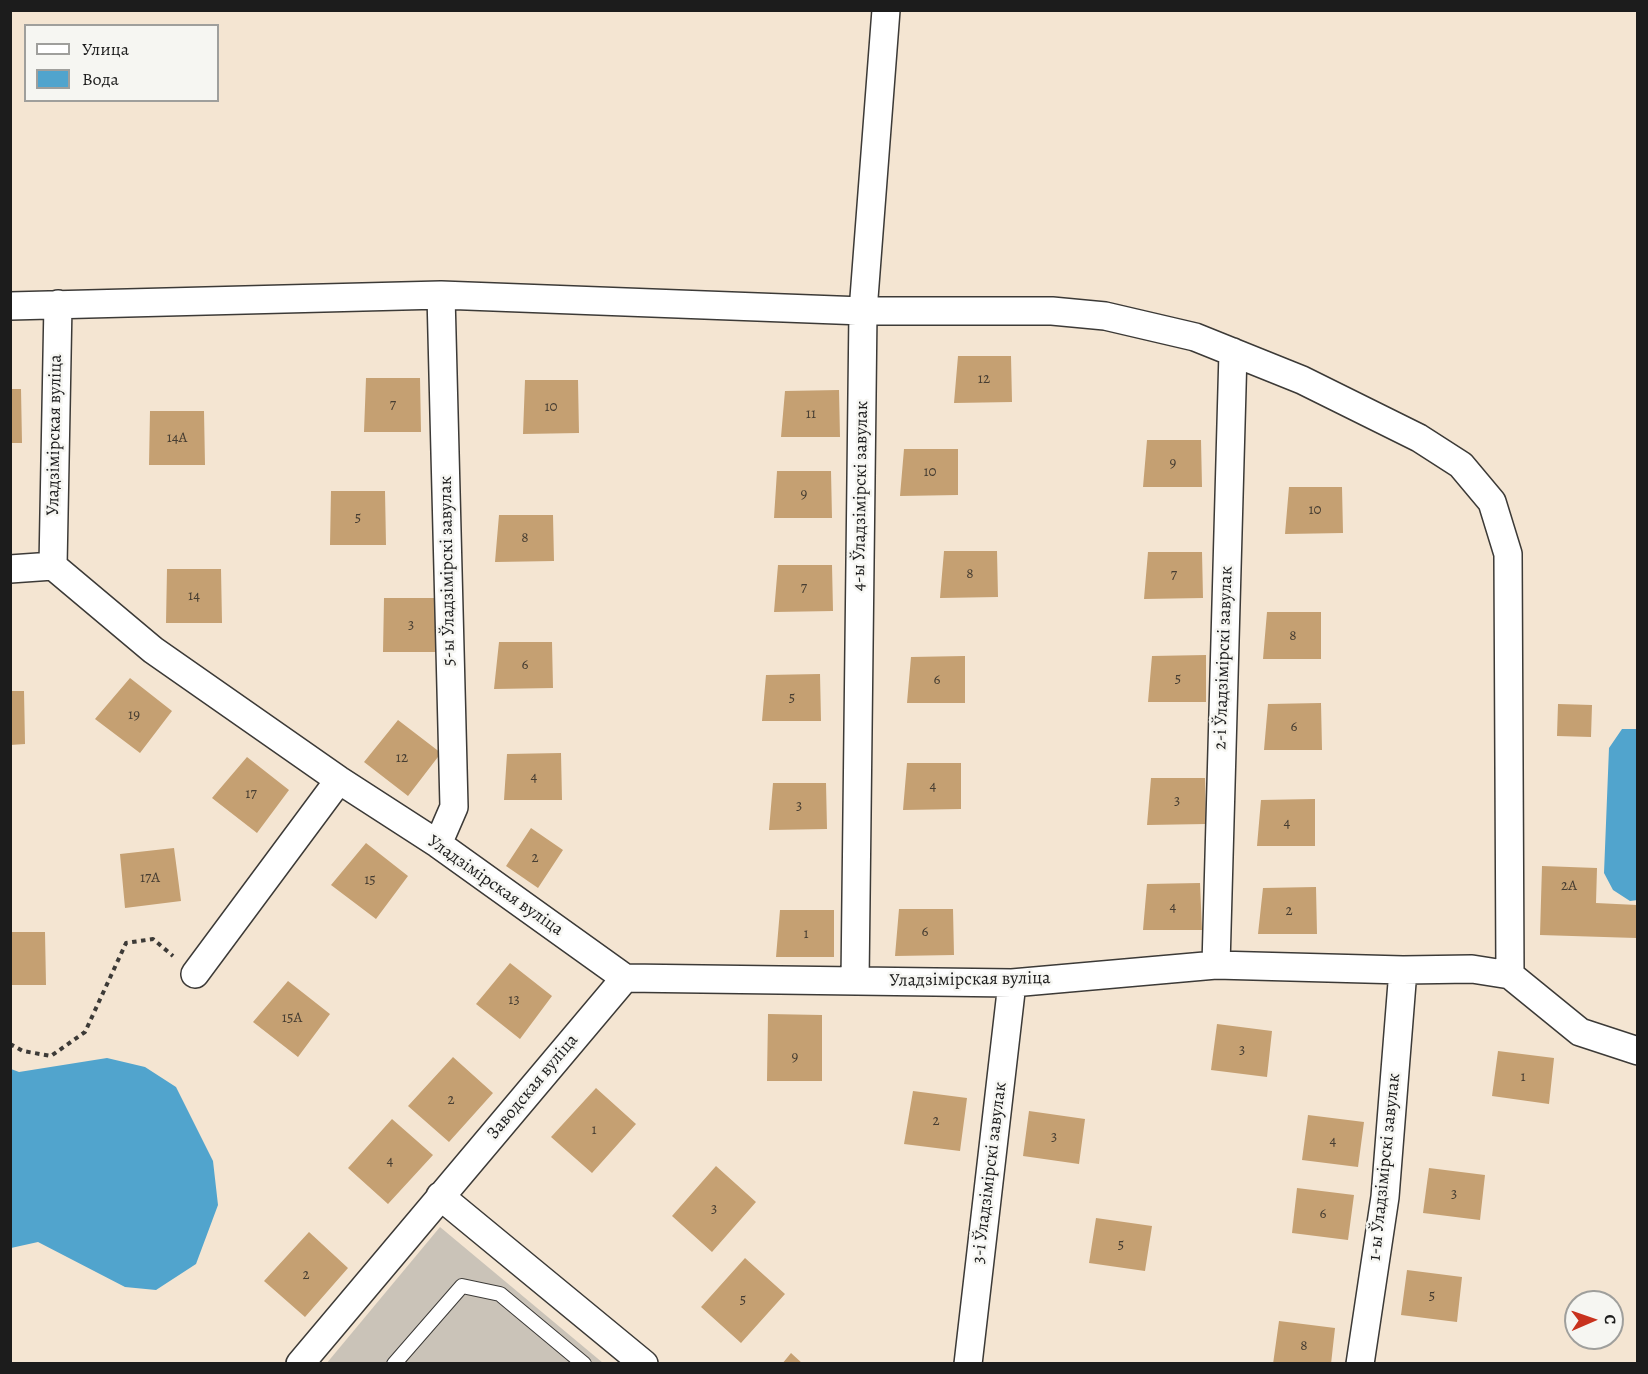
<!DOCTYPE html>
<html>
<head>
<meta charset="utf-8">
<style>
	body { margin:0 }
	#map { position:relative; width:1648px; height:1374px; overflow:hidden; background:#f4e5d2; font-family:Alegreya,serif }
	canvas { display:block }
	.frame { position:absolute; inset:0; border:12px solid #1c1c1c; pointer-events:none }
	.legend { position:absolute; left:24px; top:24px; width:195px; height:78px; box-sizing:border-box; background:#f6f6f2; border:2px solid #9f9f9c; margin:0; padding:8px 10px; list-style:none; font-size:18px; color:#1c1c1c }
	.legend li { display:flex; align-items:center; gap:12px; height:30px }
	.legend b { width:30px; border:2px solid #9f9f9c }
	.north { position:absolute; left:1564px; top:1290px; width:60px; height:60px; box-sizing:border-box; background:#f6f6f2; border:2px solid #9f9f9c; border-radius:50%; rotate:88deg; font-size:16px; font-weight:700; line-height:24px; text-align:center; color:#1c1c1c }
	.north::after { content:''; display:block; margin:auto; width:21px; height:27px; background:#c8321e; clip-path:polygon(50% 0,100% 100%,50% 72%,0 100%) }
</style>
</head>
<body>
<div id="map">
<canvas width="1648" height="1374"></canvas>
<div class="frame"></div>
<ul class="legend">
<li><b style="height:8px;background:#fff"></b>Улица</li>
<li><b style="height:16px;background:#51a4cd"></b>Вода</li>
</ul>
<div class="north">С</div>
</div>
<script>
const context = document.querySelector('canvas').getContext('2d');
context.lineJoin = 'round';
function fillPath(path, color) { context.fillStyle = color; context.fill(path, 'evenodd'); }
function strokePath(path, color, width, dash) { context.strokeStyle = color; context.lineWidth = width; context.lineCap = dash ? 'butt' : 'round'; context.setLineDash(dash || []); context.stroke(path); }
function write(font, color, halo, rows, align = 'center') {
  context.font = font + ' Alegreya,serif'; context.lineWidth = 5; context.setLineDash([]); context.textBaseline = 'middle'; context.strokeStyle = halo; context.fillStyle = color; for (const [text, x, y, turn = 0] of rows) {
    context.save(); context.translate(x, y); context.rotate((+turn || 0) * Math.PI / 180); context.textAlign = isNaN(turn) ? turn : align; if (halo) context.strokeText(text, 0, 0); context.fillText(text, 0, 0); context.restore();
  }
}
fillPath(new Path2D(`
	M 440,1227 L 603,1363 L 326,1364 Z`), '#cac3b8');
fillPath(new Path2D(`
	M 1622,729 L 1638,729 L 1638,900 L 1630,901 L 1613,890 L 1604,873 L 1609,748 Z
	M 107,1058 L 145,1067 L 176,1087 L 213,1161 L 218,1205 L 196,1264 L 156,1290 L 125,1287 L 38,1242 L 11,1248 L 11,1069 L 19,1072 Z`), '#51a4cd');
fillPath(new Path2D(`
	M 958,356 L 1011,356 L 1012,402 L 954,403 Z
	M 366,378 L 420,378 L 421,432 L 364,432 Z
	M 525,380 L 578,380 L 579,433 L 523,434 Z
	M 10,389 L 21,389 L 22,443 L 10,443 Z
	M 839,390 L 840,437 L 781,437 L 785,391 Z
	M 150,411 L 204,411 L 205,465 L 149,465 Z
	M 1147,440 L 1201,440 L 1202,487 L 1143,487 Z
	M 904,449 L 958,449 L 958,495 L 900,496 Z
	M 777,471 L 831,471 L 832,518 L 774,518 Z
	M 1289,487 L 1342,487 L 1343,533 L 1285,534 Z
	M 331,491 L 385,491 L 386,545 L 330,545 Z
	M 499,515 L 553,515 L 554,561 L 495,562 Z
	M 944,551 L 997,551 L 998,597 L 940,598 Z
	M 1148,552 L 1202,552 L 1203,598 L 1144,599 Z
	M 778,565 L 832,565 L 833,611 L 774,612 Z
	M 167,569 L 221,569 L 222,623 L 166,623 Z
	M 384,598 L 438,598 L 439,652 L 383,652 Z
	M 1267,612 L 1321,612 L 1321,659 L 1263,659 Z
	M 499,642 L 552,642 L 553,688 L 494,689 Z
	M 1206,655 L 1206,702 L 1148,702 L 1152,656 Z
	M 965,656 L 965,703 L 907,703 L 911,657 Z
	M 820,674 L 821,721 L 762,721 L 766,675 Z
	M 130,678 L 172,711 L 140,753 L 95,719 Z
	M 10,691 L 24,691 L 25,744 L 10,745 Z
	M 1321,703 L 1322,750 L 1264,750 L 1268,704 Z
	M 1558,704 L 1592,705 L 1591,737 L 1557,736 Z
	M 398,720 L 441,753 L 408,796 L 364,762 Z
	M 561,753 L 562,800 L 504,800 L 507,754 Z
	M 247,757 L 289,790 L 257,833 L 212,798 Z
	M 907,763 L 961,763 L 961,809 L 903,810 Z
	M 1151,778 L 1205,778 L 1206,824 L 1147,825 Z
	M 773,783 L 826,783 L 827,829 L 769,830 Z
	M 1315,799 L 1315,846 L 1257,846 L 1261,800 Z
	M 531,828 L 563,850 L 538,888 L 506,866 Z
	M 366,843 L 408,876 L 376,919 L 331,885 Z
	M 174,848 L 181,901 L 125,908 L 120,854 Z
	M 1542,866 L 1597,868 L 1596,903 L 1637,905 L 1636,938 L 1540,935 Z
	M 1200,883 L 1202,930 L 1143,930 L 1147,884 Z
	M 1316,887 L 1317,934 L 1258,934 L 1263,888 Z
	M 899,909 L 953,909 L 954,955 L 895,956 Z
	M 780,910 L 834,910 L 834,957 L 776,957 Z
	M 10,932 L 45,932 L 46,985 L 10,985 Z
	M 510,963 L 552,996 L 520,1039 L 476,1004 Z
	M 288,981 L 330,1014 L 298,1057 L 253,1022 Z
	M 768,1014 L 822,1015 L 822,1081 L 767,1081 Z
	M 1217,1024 L 1272,1031 L 1267,1077 L 1211,1070 Z
	M 1498,1051 L 1554,1058 L 1549,1104 L 1492,1096 Z
	M 453,1057 L 493,1093 L 449,1142 L 408,1106 Z
	M 596,1088 L 636,1124 L 592,1173 L 551,1137 Z
	M 913,1091 L 967,1098 L 960,1151 L 904,1144 Z
	M 1029,1111 L 1085,1119 L 1079,1164 L 1023,1156 Z
	M 1308,1115 L 1364,1122 L 1358,1167 L 1302,1160 Z
	M 392,1119 L 433,1155 L 388,1204 L 348,1168 Z
	M 716,1166 L 756,1202 L 712,1252 L 672,1216 Z
	M 1429,1168 L 1485,1175 L 1480,1220 L 1423,1213 Z
	M 1297,1188 L 1354,1195 L 1348,1240 L 1292,1233 Z
	M 1096,1218 L 1152,1226 L 1145,1271 L 1089,1263 Z
	M 309,1232 L 348,1268 L 305,1317 L 264,1281 Z
	M 745,1258 L 785,1294 L 741,1343 L 701,1307 Z
	M 1407,1270 L 1462,1277 L 1457,1322 L 1401,1315 Z
	M 1279,1321 L 1335,1328 L 1331,1364 L 1273,1364 Z
	M 791,1353 L 803,1364 L 782,1364 Z`), '#c5a072');
const service = new Path2D(`
	M 394,1364 L 462,1286 L 500,1294 L 584,1364`);
const minor = new Path2D(`
	M 10,306 L 441,295 L 863,311 L 1052,311 L 1105,316 L 1195,337 L 1302,380 L 1419,438 L 1461,465 L 1492,502 L 1508,554 L 1510,975
	M 53,566 L 58,304
	M 10,569 L 53,566 L 153,650 L 339,780 L 438,844 L 625,978 L 1012,983 L 1216,965 L 1403,970 L 1472,969 L 1510,975 L 1580,1032 L 1638,1051
	M 438,844 L 454,807 L 441,295
	M 1216,965 L 1233,352
	M 195,974 L 339,780
	M 855,981 L 863,311 L 886,10
	M 440,1196 L 644,1364
	M 300,1364 L 625,978
	M 968,1364 L 1012,983
	M 1360,1364 L 1385,1197 L 1403,970`);
strokePath(service, '#3c3a37', 16);
strokePath(minor, '#3c3a37', 30);
strokePath(new Path2D(`
	M 10,1044 L 23,1051 L 51,1056 L 85,1032 L 126,943 L 153,939 L 173,956`), '#3c3a37', 4, [4.5, 4.5]);
strokePath(service, '#fff', 14);
strokePath(minor, '#fff', 27);
write('15px', '#463d32', null, [
	["12",984,379],
	["7",393,405],
	["10",551,407],
	["11",811,414],
	["14А",177,438],
	["9",1173,463],
	["10",930,472],
	["9",804,494],
	["10",1315,510],
	["5",358,518],
	["8",525,538],
	["8",970,574],
	["7",1174,575],
	["7",804,588],
	["14",194,596],
	["3",411,625],
	["8",1293,636],
	["6",525,665],
	["5",1178,679],
	["6",937,680],
	["5",792,698],
	["19",134,715],
	["6",1294,727],
	["12",402,758],
	["4",534,777],
	["4",933,786],
	["17",251,794],
	["3",1177,801],
	["3",799,806],
	["4",1287,823],
	["2",535,858],
	["17А",150,878],
	["15",370,880],
	["2А",1569,886],
	["4",1173,907],
	["2",1289,911],
	["6",925,932],
	["1",806,934],
	["13",514,1000],
	["15А",292,1018],
	["3",1242,1050],
	["9",795,1057],
	["1",1523,1077],
	["2",451,1100],
	["2",936,1121],
	["1",594,1130],
	["3",1054,1137],
	["4",1333,1141],
	["4",390,1161],
	["3",1454,1194],
	["3",714,1209],
	["6",1323,1214],
	["5",1121,1245],
	["2",306,1275],
	["5",1432,1296],
	["5",743,1300],
	["8",1304,1346]
]);
write('18px', '#1c1c1c', '#f6f6f2', [
	["Уладзімірская вуліца",55,435,-89],
	["4-ы Ўладзімірскі завулак",861,496,-89],
	["5-ы Ўладзімірскі завулак",448,571,-91],
	["2-і Ўладзімірскі завулак",1224,658,-88],
	["Уладзімірская вуліца",495,886,35],
	["Уладзімірская вуліца",970,980,-1],
	["Заводская вуліца",533,1087,-50],
	["1-ы Ўладзімірскі завулак",1385,1167,-84],
	["3-і Ўладзімірскі завулак",990,1173,-83]
]);
</script>
</body>
</html>
